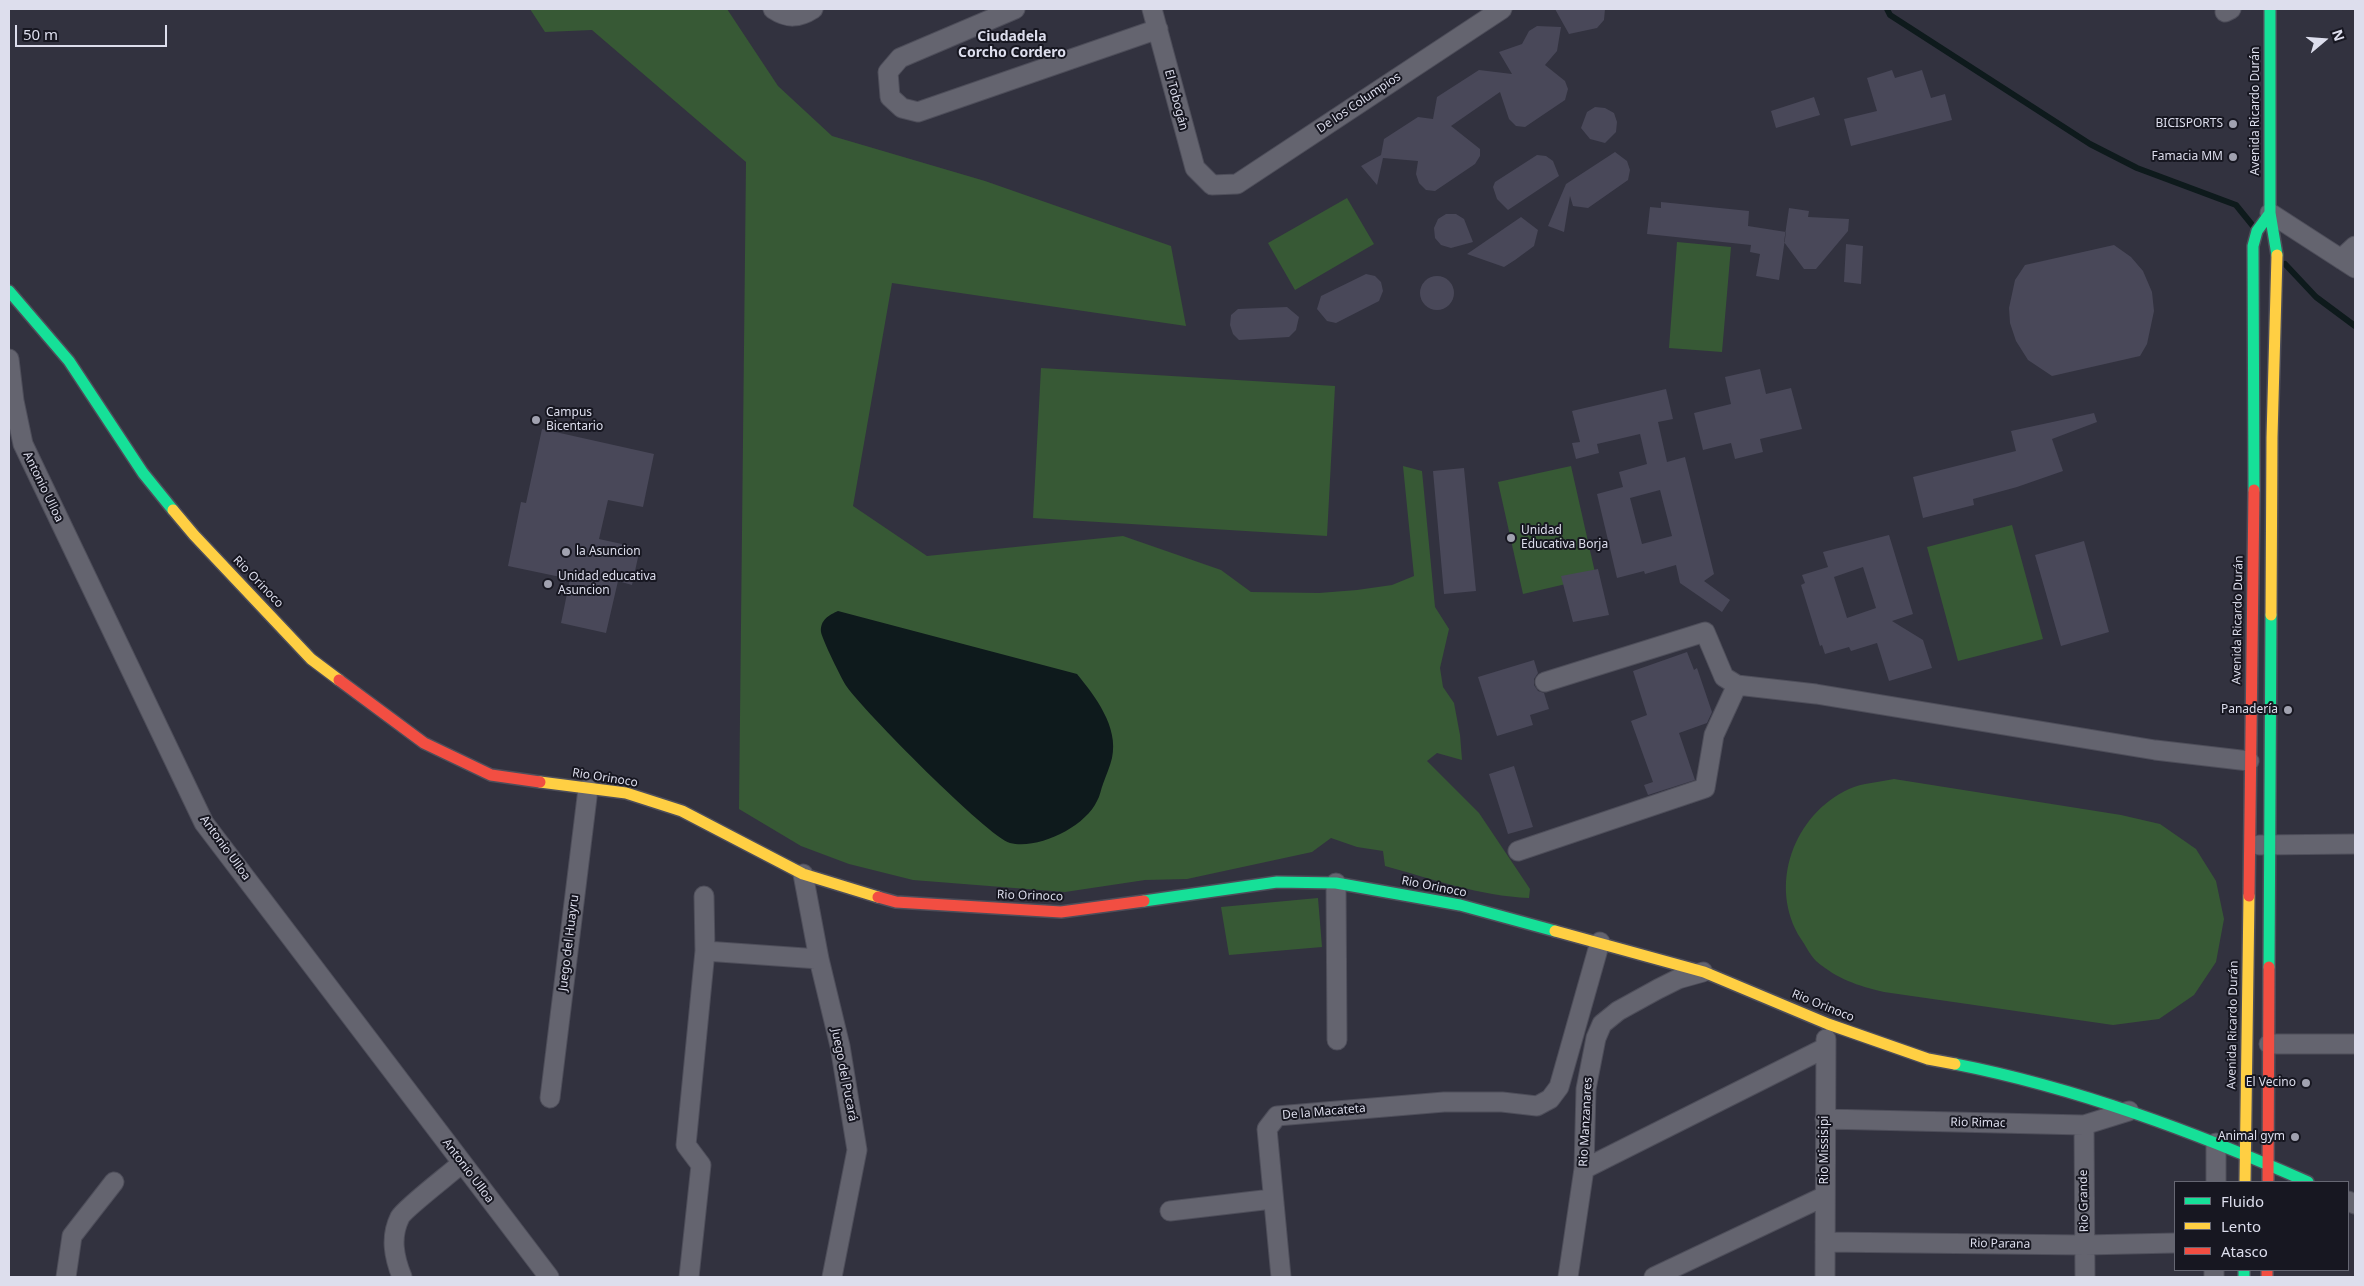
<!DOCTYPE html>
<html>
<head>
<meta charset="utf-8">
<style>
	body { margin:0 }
	#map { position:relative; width:2364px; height:1286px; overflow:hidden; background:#32323f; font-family:"Noto Sans",sans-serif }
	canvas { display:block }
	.frame { position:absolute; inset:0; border:10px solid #dddeed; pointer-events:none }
	.legend { position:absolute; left:2174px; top:1181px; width:175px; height:90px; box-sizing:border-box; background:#171721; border:1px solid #666773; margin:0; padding:6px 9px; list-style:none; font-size:15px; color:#dddeed }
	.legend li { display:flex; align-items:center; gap:10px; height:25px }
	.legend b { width:25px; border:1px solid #666773 }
	.north { position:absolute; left:2299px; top:15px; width:50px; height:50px; -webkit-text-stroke:4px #171721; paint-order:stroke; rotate:72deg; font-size:14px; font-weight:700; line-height:20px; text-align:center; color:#dddeed }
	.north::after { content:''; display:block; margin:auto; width:18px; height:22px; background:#dddeed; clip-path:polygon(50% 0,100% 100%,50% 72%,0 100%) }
	.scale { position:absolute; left:15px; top:25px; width:152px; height:22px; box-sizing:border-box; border:2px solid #dddeed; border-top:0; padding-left:6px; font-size:15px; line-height:18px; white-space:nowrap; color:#dddeed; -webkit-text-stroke:4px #171721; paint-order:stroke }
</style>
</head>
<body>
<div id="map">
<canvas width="2364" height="1286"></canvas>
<div class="frame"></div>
<ul class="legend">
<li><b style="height:6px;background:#16e098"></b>Fluido</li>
<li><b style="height:6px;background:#ffcf43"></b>Lento</li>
<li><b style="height:6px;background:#f24e42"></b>Atasco</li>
</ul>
<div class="north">N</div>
<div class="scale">50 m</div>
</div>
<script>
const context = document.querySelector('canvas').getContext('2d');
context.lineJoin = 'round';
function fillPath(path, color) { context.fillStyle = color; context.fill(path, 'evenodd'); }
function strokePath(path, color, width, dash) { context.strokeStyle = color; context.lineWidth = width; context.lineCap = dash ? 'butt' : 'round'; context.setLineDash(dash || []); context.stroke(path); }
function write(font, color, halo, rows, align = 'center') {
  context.font = font + ' "Noto Sans",sans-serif'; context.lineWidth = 4; context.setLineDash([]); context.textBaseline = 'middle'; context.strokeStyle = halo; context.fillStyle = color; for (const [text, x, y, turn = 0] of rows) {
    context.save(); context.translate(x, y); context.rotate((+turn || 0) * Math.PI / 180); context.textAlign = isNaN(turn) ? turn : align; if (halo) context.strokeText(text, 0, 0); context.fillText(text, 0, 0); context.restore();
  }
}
fillPath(new Path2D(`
	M 530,9 L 727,9 L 778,86 L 832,136 L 985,181 L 1171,246 L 1186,326 L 892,283 L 853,506 L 927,556 L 1123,536 L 1221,570 L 1251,592 L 1319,593 L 1357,590 L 1392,585 L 1414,576 L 1403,466 L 1422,471 L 1435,607 L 1449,629 L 1440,668 L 1443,687 L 1454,703 L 1460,735 L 1462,760 L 1437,753 L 1427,761 L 1479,813 L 1530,889 L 1529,898 C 1480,896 1432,879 1385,866 L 1383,851 L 1357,847 L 1331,838 L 1312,852 L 1187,879 L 1145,880 L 1065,892 L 913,880 L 849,864 L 801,846 L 739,809 L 746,162 L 592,30 L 545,32 Z
	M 1347,198 L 1374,244 L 1295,290 L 1268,243 Z
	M 1677,242 L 1731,247 L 1722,352 L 1669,348 Z
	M 1041,368 L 1335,386 L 1327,536 L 1033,518 Z
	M 1571,466 L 1596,577 L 1523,594 L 1498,482 Z
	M 2012,525 L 2043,639 L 1958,661 L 1927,547 Z
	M 1894,779 L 2121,815 L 2160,824 L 2196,849 L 2216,881 L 2224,919 L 2216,962 L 2194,995 L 2159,1019 L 2113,1025 L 1884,992 C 1856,985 1839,980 1816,961 C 1810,955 1806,946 1801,939 C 1767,886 1794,814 1849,789 C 1862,783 1880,782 1894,779 Z
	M 1318,898 L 1322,947 L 1229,955 L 1221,907 Z`), '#375935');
fillPath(new Path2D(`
	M 838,611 L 1077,674 C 1095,696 1119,727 1112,758 C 1110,767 1106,775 1103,784 C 1101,789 1100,796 1097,801 C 1085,827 1038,850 1010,843 C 988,837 863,710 847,687 C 842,680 822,639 821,632 C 820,620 829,615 838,611 Z`), '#0e1a1c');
strokePath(new Path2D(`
	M 1887,9 L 1890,15 L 2090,144 L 2137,168 L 2236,205 L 2253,226
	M 2285,264 L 2316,297 L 2355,326`), '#0e1a1c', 6);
fillPath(new Path2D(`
	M 1555,9 L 1605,9 L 1604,20 L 1597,28 L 1569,34 Z
	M 1537,26 L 1561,27 L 1557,51 L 1545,65 L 1565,81 L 1568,89 L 1565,100 L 1525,127 L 1516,126 L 1509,119 L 1500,92 L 1451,126 L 1480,149 L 1480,156 L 1475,164 L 1435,191 L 1426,190 L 1419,183 L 1416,174 L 1418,161 L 1383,158 L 1377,185 L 1361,166 L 1381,155 L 1384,139 L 1418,117 L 1433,119 L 1437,97 L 1479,70 L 1512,74 L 1499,52 L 1522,44 L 1529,31 Z
	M 1892,70 L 1895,78 L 1922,70 L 1931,98 L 1945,94 L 1952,120 L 1851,146 L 1844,119 L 1877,111 L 1867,78 Z
	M 1814,97 L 1820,115 L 1776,128 L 1771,111 Z
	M 1595,107 L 1605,108 L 1614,113 L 1617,122 L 1616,132 L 1605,143 L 1590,139 L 1581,128 L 1587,112 Z
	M 1615,152 L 1627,161 L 1630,170 L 1628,180 L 1588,208 L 1573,206 L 1570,196 L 1564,232 L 1548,226 L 1566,184 Z
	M 1537,155 L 1546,156 L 1553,161 L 1559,176 L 1508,210 L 1497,199 L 1493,187 L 1495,182 Z
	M 1661,202 L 1749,211 L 1748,226 L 1786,232 L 1779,280 L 1756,276 L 1760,254 L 1750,252 L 1751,245 L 1647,234 L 1650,207 L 1661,208 Z
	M 1789,208 L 1809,211 L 1808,217 L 1849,219 L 1848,231 L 1816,269 L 1804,269 L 1784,242 Z
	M 1446,214 L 1456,214 L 1464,219 L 1473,242 L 1451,248 L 1441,245 L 1435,238 L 1434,228 L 1438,219 Z
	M 1521,217 L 1538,230 L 1534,246 L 1515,260 L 1504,267 L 1467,254 Z
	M 1846,244 L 1863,246 L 1861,284 L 1844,282 Z
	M 2114,245 L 2131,257 L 2143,271 L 2152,292 L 2154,311 L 2147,344 L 2140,356 L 2052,376 L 2028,360 L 2016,341 L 2010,323 L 2009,308 L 2015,280 L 2025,265 Z
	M 1366,274 L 1375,276 L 1381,282 L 1383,291 L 1379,301 L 1336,323 L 1327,321 L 1317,309 L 1321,296 Z
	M1420 293a17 17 0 1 1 34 0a17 17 0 1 1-34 0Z
	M 1287,307 L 1299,317 L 1296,330 L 1289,337 L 1239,340 L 1233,334 L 1230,325 L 1231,315 L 1238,309 Z
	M 1760,369 L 1766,394 L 1791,388 L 1802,429 L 1760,439 L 1763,452 L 1735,459 L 1731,443 L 1703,450 L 1694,413 L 1731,404 L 1725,377 Z
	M 1666,389 L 1673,419 L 1658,422 L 1667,462 L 1685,457 L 1714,574 L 1704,581 L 1730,600 L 1722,612 L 1680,583 L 1676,565 L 1645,574 L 1644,571 L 1617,578 L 1597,494 L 1623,487 L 1619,472 L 1647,464 L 1640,434 L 1597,444 L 1599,453 L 1576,459 L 1572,443 L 1580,442 L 1572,411 ZM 1660,490 L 1672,536 L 1642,544 L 1630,498 Z
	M 2094,413 L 2097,422 L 2052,439 L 2063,471 L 2017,487 L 1973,499 L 1974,505 L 1923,518 L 1913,477 L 2016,451 L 2011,431 Z
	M 542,429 L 654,454 L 643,507 L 608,500 L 599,539 L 640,548 L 632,585 L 618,581 L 606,633 L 561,623 L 570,579 L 508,566 L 521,502 L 526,503 Z
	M 1464,468 L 1476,591 L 1444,594 L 1433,471 Z
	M 1889,535 L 1913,614 L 1892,621 L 1923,640 L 1932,668 L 1889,681 L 1877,643 L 1851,651 L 1849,647 L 1825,654 L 1822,645 L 1820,646 L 1801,585 L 1805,583 L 1802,575 L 1828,567 L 1823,552 ZM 1863,567 L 1876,608 L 1847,618 L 1834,577 Z
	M 2084,541 L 2109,632 L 2061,646 L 2035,555 Z
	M 1598,569 L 1609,615 L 1573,622 L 1561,576 Z
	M 1687,652 L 1694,670 L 1697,668 L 1712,712 L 1707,723 L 1679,733 L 1695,780 L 1648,795 L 1644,785 L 1653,782 L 1631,721 L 1647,715 L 1633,671 Z
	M 1534,660 L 1538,673 L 1534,679 L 1534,685 L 1538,691 L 1544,693 L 1549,709 L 1530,715 L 1533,725 L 1497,736 L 1478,677 Z
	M 1514,766 L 1533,827 L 1508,834 L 1489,774 Z`), '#494859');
const street = new Path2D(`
	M 773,9 C 788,19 799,18 813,9
	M 1015,9 L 900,58 L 888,72 L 890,97 L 902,108 L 918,112 L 1158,29
	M 1152,9 L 1195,168 L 1212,185 L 1237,184 L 1502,9
	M 2225,12 L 2231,9
	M 2270,213 L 2355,268
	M 2341,259 L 2355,246
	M 9,359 L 14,401 L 23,444 L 204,823 L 549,1277
	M 1545,682 L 1705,632 L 1724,677 L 1737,685 L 1816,694 L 2155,750 L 2249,761
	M 2259,845 L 2355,844
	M 1518,851 L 1705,788 L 1714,735 L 1737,685
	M 803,874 L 819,959 L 840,1046 L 857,1150 L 832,1277
	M 1336,883 L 1337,1040
	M 705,951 L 819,959
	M 2269,1044 L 2355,1044
	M 550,1098 L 588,789
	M 1825,1119 L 2084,1125 L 2129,1111
	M 2084,1125 L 2085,1277
	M 1584,1169 L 1825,1048
	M 2216,1182 L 2216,1143
	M 2348,1201 L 2355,1204
	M 1170,1211 L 1272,1199
	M 1825,1242 L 2085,1245 L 2175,1243
	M 66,1277 L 72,1236 L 114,1182
	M 402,1277 C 394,1257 390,1237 400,1217 C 405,1208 451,1173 462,1163
	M 689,1277 L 701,1165 L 686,1145 L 705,951 L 704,896
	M 1281,1277 L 1267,1129 L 1277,1116 L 1444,1102 L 1502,1102 L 1537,1106 L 1550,1099 L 1559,1087 L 1600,942
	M 1568,1277 L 1584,1169 L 1586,1089 L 1596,1038 L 1602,1024 L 1618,1011 L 1658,989 L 1678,979 L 1703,972
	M 1654,1277 L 1825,1196
	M 1825,1277 L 1826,1039
	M 2214,1277 L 2214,1270`);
const fast = new Path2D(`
	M 2270,9 L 2270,213 L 2277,255
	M 9,291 L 69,361 L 143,473 L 173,510
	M 2254,490 L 2253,246 L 2257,231 L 2270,213
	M 1144,901 L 1277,882 L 1336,883 L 1460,905 L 1555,931
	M 2269,967 L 2271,615
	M 1955,1064 C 2077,1088 2195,1132 2308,1182
	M 2244,1270 L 2244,1277`);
const slow = new Path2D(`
	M 173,510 L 194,535 L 311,659 L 339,680
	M 2271,615 L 2272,437 L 2277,255
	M 540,782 L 626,793 L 682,811 L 803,874 L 878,897
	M 1555,931 L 1704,972 L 1828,1024 L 1928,1059 L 1955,1064
	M 2245,1182 L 2249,896`);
const jam = new Path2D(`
	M 339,680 L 424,743 L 491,775 L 540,782
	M 2249,896 L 2254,490
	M 878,897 L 896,902 L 1061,912 L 1144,901
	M 2268,1180 L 2269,967
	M 2267,1270 L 2267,1277`);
strokePath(street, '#4e4e5a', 21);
strokePath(fast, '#4e4e5a', 14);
strokePath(slow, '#4e4e5a', 14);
strokePath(jam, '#4e4e5a', 14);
strokePath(street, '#64646f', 19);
strokePath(fast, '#16e098', 11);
strokePath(slow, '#ffcf43', 11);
strokePath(jam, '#f24e42', 11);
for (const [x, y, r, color] of [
	[2233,124,5,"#a1a2b0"],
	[2233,157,5,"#a1a2b0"],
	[536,420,5,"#a1a2b0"],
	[1511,538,5,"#a1a2b0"],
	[566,552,5,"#a1a2b0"],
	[548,584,5,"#a1a2b0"],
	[2288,710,5,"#a1a2b0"],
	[2306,1083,5,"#a1a2b0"],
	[2295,1137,5,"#a1a2b0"]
]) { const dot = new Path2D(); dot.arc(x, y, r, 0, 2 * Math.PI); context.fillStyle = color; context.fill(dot); strokePath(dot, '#171721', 2); }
write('12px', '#dddeed', '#171721', [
	["El Tobogán",1176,100,75],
	["De los Columpios",1359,103,-34],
	["Avenida Ricardo Durán",2256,111,-90],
	["Antonio Ulloa",43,487,64],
	["Rio Orinoco",258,582,46],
	["Avenida Ricardo Durán",2238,620,-89],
	["Rio Orinoco",605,778,9],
	["Antonio Ulloa",225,848,54],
	["Rio Orinoco",1434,887,11],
	["Rio Orinoco",1030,896,2],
	["Juego del Huayru",569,943,-83],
	["Rio Orinoco",1823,1006,22],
	["Avenida Ricardo Durán",2233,1025,-89],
	["Juego del Pucará",844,1075,79],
	["De la Macateta",1324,1112,-5],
	["Rio Manzanares",1586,1122,-87],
	["Rio Rimac",1978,1123,1],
	["Rio Missisipi",1825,1150,-90],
	["Antonio Ulloa",468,1171,53],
	["Rio Grande",2084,1201,-91],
	["Rio Parana",2000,1244,1]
]);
write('12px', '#dddeed', '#171721', [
	["BICISPORTS",2223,124],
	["Famacia MM",2223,157],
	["Campus",546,413,"left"],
	["Bicentario",546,427,"left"],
	["Unidad",1521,531,"left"],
	["Educativa Borja",1521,545,"left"],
	["la Asuncion",576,552,"left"],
	["Unidad educativa",558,577,"left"],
	["Asuncion",558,591,"left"],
	["Panadería",2278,710],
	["El Vecino",2296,1083],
	["Animal gym",2285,1137]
], 'right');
write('bold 14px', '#dddeed', '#171721', [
	["Ciudadela",1012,37],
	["Corcho Cordero",1012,53]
]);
</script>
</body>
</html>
